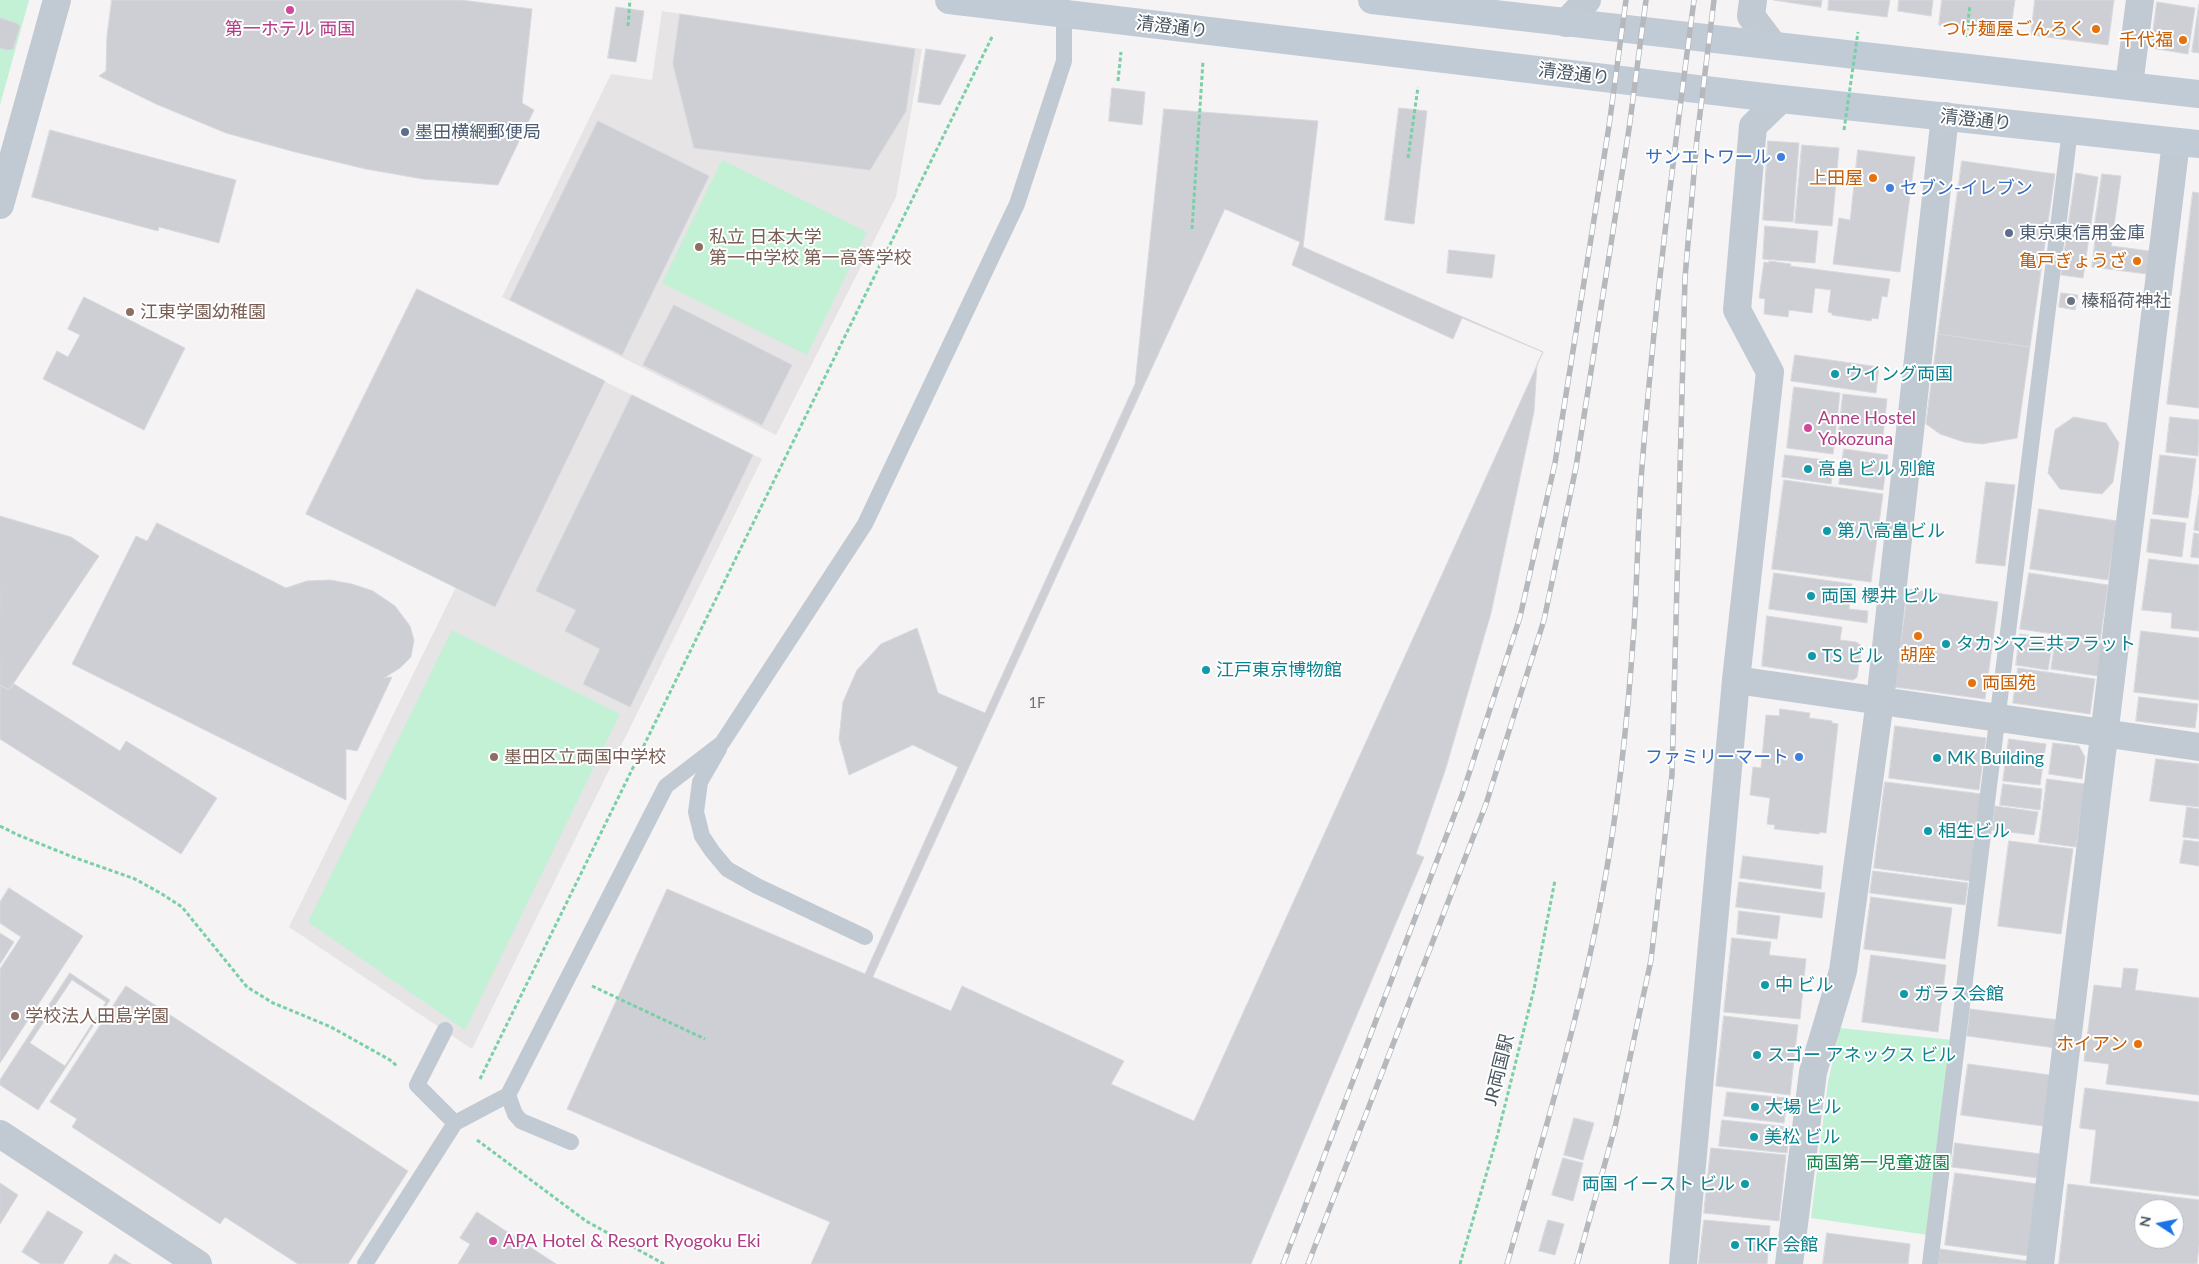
<!DOCTYPE html>
<html>
<head>
<meta charset="utf-8">
<style>
	body { margin:0 }
	#map { position:relative; width:2199px; height:1264px; overflow:hidden; background:#f5f3f3; font-family:Lato,sans-serif }
	canvas { display:block }
	.north { position:absolute; left:2134px; top:1199px; width:50px; height:50px; box-sizing:border-box; background:#fff; border:1px solid #b7bbc0; border-radius:50%; rotate:281deg; font-size:14px; font-weight:700; line-height:20px; text-align:center; color:#4a5661 }
	.north::after { content:''; display:block; margin:auto; width:18px; height:22px; background:#1a73e8; clip-path:polygon(50% 0,100% 100%,50% 72%,0 100%) }
</style>
</head>
<body>
<div id="map">
<canvas width="2199" height="1264"></canvas>
<div class="north">N</div>
</div>
<script>
const context = document.querySelector('canvas').getContext('2d');
context.lineJoin = 'round';
function fillPath(path, color) { context.fillStyle = color; context.fill(path, 'evenodd'); }
function strokePath(path, color, width, dash) { context.strokeStyle = color; context.lineWidth = width; context.lineCap = dash ? 'butt' : 'round'; context.setLineDash(dash || []); context.stroke(path); }
function write(font, color, halo, rows, align = 'center') {
  context.font = font + ' Lato,"Noto Sans JP",sans-serif'; context.lineWidth = 4; context.setLineDash([]); context.textBaseline = 'middle'; context.strokeStyle = halo; context.fillStyle = color; for (const [text, x, y, turn = 0] of rows) {
    context.save(); context.translate(x, y); context.rotate((+turn || 0) * Math.PI / 180); context.textAlign = isNaN(turn) ? turn : align; if (halo) context.strokeText(text, 0, 0); context.fillText(text, 0, 0); context.restore();
  }
}
fillPath(new Path2D(`
	M 662,11 L 922,49 L 896,197 L 776,435 L 502,297 L 611,74 L 652,80 Z
	M 417,289 L 762,459 L 472,1049 L 289,927 L 456,587 L 306,514 Z`), '#e6e4e5');
fillPath(new Path2D(`
	M 0,0 L 29,0 L 0,105 Z
	M 722,160 L 867,232 L 807,355 L 662,283 Z
	M 452,630 L 620,714 L 465,1030 L 308,922 Z
	M 1840,1028 L 1952,1040 L 1928,1235 L 1811,1218 L 1828,1082 Z`), '#c3f1d5');
const building = new Path2D(`
	M 112,0 L 461,0 L 532,9 L 522,103 L 534,110 L 498,185 L 423,179 L 366,169 L 295,152 L 226,133 L 156,104 L 99,76 L 106,71 L 107,36 Z
	M 1774,0 L 1822,0 L 1821,7 Z
	M 1829,0 L 1890,0 L 1887,17 L 1828,10 Z
	M 1899,0 L 1933,0 L 1931,16 L 1898,11 Z
	M 1942,0 L 2015,0 L 2010,34 L 1939,25 Z
	M 2035,0 L 2114,0 L 2108,45 L 2031,35 Z
	M 2157,2 L 2195,8 L 2188,54 L 2151,48 Z
	M 2199,4 L 2199,53 L 2192,52 Z
	M 616,7 L 644,11 L 636,62 L 608,58 Z
	M 680,14 L 915,49 L 906,111 L 870,170 L 694,148 L 673,64 Z
	M 0,18 L 16,23 L 20,26 L 13,49 L 8,50 L 0,48 Z
	M 926,49 L 966,55 L 940,105 L 918,102 Z
	M 1112,88 L 1145,92 L 1142,125 L 1109,121 Z
	M 1399,108 L 1427,111 L 1414,224 L 1385,220 Z
	M 1164,109 L 1318,121 L 1303,247 L 1543,352 L 1537,364 L 1534,412 L 1491,613 L 1445,771 L 1416,854 L 1424,857 L 1251,1264 L 811,1264 L 830,1222 L 567,1109 L 667,889 L 865,974 L 958,767 L 913,745 L 849,775 L 839,739 L 843,702 L 857,670 L 881,644 L 917,628 L 938,693 L 985,713 L 1135,384 Z
	M 598,121 L 709,176 L 622,355 L 510,300 Z
	M 50,130 L 236,180 L 219,243 L 159,227 L 158,231 L 32,197 Z
	M 1768,141 L 1799,143 L 1793,222 L 1763,220 Z
	M 1802,145 L 1839,148 L 1832,226 L 1795,223 Z
	M 1858,150 L 1915,157 L 1900,272 L 1833,264 L 1839,218 L 1850,220 Z
	M 1962,161 L 2055,174 L 2030,347 L 1938,334 Z
	M 2076,173 L 2098,177 L 2083,278 L 2061,275 Z
	M 2102,174 L 2121,176 L 2113,233 L 2094,230 Z
	M 2193,192 L 2199,193 L 2199,408 L 2167,404 Z
	M 1225,209 L 1300,242 L 1292,265 L 1453,339 L 1462,318 L 1543,352 L 1194,1121 L 1111,1084 L 1124,1061 L 962,986 L 951,1011 L 873,977 Z
	M 1765,226 L 1818,231 L 1815,263 L 1763,259 Z
	M 2096,235 L 2113,236 L 2111,246 L 2150,251 L 2147,274 L 2092,267 Z
	M 1449,250 L 1495,255 L 1492,278 L 1447,273 Z
	M 1769,261 L 1791,264 L 1790,266 L 1890,279 L 1887,297 L 1882,296 L 1878,319 L 1872,318 L 1871,321 L 1832,315 L 1832,313 L 1828,312 L 1831,290 L 1815,288 L 1812,313 L 1789,310 L 1788,317 L 1764,314 L 1765,299 L 1759,298 L 1764,262 L 1769,263 Z
	M 417,289 L 605,381 L 495,607 L 306,514 Z
	M 2061,293 L 2078,295 L 2075,310 L 2059,307 Z
	M 84,297 L 185,348 L 144,430 L 43,379 L 57,351 L 68,357 L 80,335 L 68,329 Z
	M 674,305 L 792,365 L 762,425 L 643,365 Z
	M 1938,334 L 2030,347 L 2017,438 L 1982,444 L 1964,442 L 1940,434 L 1926,424 Z
	M 1795,355 L 1879,367 L 1876,393 L 1791,381 Z
	M 1794,387 L 1840,393 L 1833,454 L 1787,448 Z
	M 1843,394 L 1887,399 L 1882,445 L 1838,440 Z
	M 632,395 L 753,455 L 630,707 L 583,684 L 600,649 L 565,631 L 576,610 L 536,591 Z
	M 2074,417 L 2106,423 L 2119,443 L 2113,482 L 2102,494 L 2060,489 L 2048,473 L 2055,430 Z
	M 2170,417 L 2199,420 L 2198,456 L 2166,452 Z
	M 1844,449 L 1888,455 L 1883,490 L 1839,484 Z
	M 1785,455 L 1834,461 L 1831,484 L 1782,477 Z
	M 2160,455 L 2196,459 L 2188,518 L 2153,514 Z
	M 1784,480 L 1883,494 L 1871,582 L 1772,569 Z
	M 1986,482 L 2015,485 L 2005,566 L 1976,563 Z
	M 2199,495 L 2199,531 L 2194,530 Z
	M 2039,509 L 2117,521 L 2108,580 L 2030,569 Z
	M 0,516 L 71,537 L 99,556 L 9,690 L 0,685 Z
	M 2151,519 L 2186,523 L 2182,557 L 2147,552 Z
	M 157,523 L 286,588 L 307,581 L 330,580 L 352,584 L 373,591 L 395,606 L 410,626 L 414,640 L 411,657 L 400,668 L 384,678 L 392,677 L 357,751 L 346,749 L 346,800 L 72,664 L 136,536 L 147,541 Z
	M 2194,533 L 2199,534 L 2199,558 L 2191,557 Z
	M 2149,559 L 2199,565 L 2199,631 L 2171,628 L 2172,613 L 2142,610 Z
	M 1774,573 L 1852,584 L 1849,609 L 1868,611 L 1867,623 L 1769,609 Z
	M 2029,573 L 2108,585 L 2100,641 L 2020,629 Z
	M 1908,589 L 1998,602 L 1985,699 L 1895,687 Z
	M 1767,616 L 1842,627 L 1840,640 L 1856,642 L 1862,646 L 1857,677 L 1853,680 L 1762,666 Z
	M 2141,631 L 2199,638 L 2199,700 L 2134,692 Z
	M 2020,634 L 2053,639 L 2048,670 L 2016,665 Z
	M 2056,638 L 2102,644 L 2098,676 L 2051,669 Z
	M 2018,668 L 2095,679 L 2090,714 L 2013,703 Z
	M 14,684 L 120,751 L 126,741 L 217,798 L 181,854 L 0,739 L 0,685 L 9,690 Z
	M 2139,697 L 2198,704 L 2195,728 L 2136,721 Z
	M 1780,709 L 1810,713 L 1809,718 L 1832,721 L 1832,723 L 1838,724 L 1826,833 L 1820,832 L 1819,834 L 1774,829 L 1775,825 L 1767,824 L 1770,798 L 1750,795 L 1753,767 L 1761,768 L 1766,715 L 1779,716 Z
	M 1895,726 L 1986,738 L 1979,790 L 1889,778 Z
	M 2009,739 L 2046,744 L 2040,785 L 2003,781 Z
	M 2053,743 L 2079,746 L 2085,757 L 2082,779 L 2049,774 Z
	M 2156,759 L 2199,764 L 2199,807 L 2150,801 Z
	M 2047,779 L 2085,784 L 2076,847 L 2039,842 Z
	M 1885,782 L 1982,794 L 1971,881 L 1874,868 Z
	M 2003,784 L 2042,789 L 2040,810 L 2000,805 Z
	M 1995,806 L 2038,812 L 2034,835 L 1992,830 Z
	M 2187,807 L 2199,809 L 2199,839 L 2183,837 Z
	M 2184,840 L 2199,842 L 2199,866 L 2180,863 Z
	M 2009,841 L 2073,849 L 2061,934 L 1998,926 Z
	M 1743,856 L 1823,866 L 1821,889 L 1740,878 Z
	M 1873,871 L 1968,883 L 1965,905 L 1870,893 Z
	M 1739,882 L 1825,893 L 1822,918 L 1736,907 Z
	M 9,888 L 83,936 L 0,1063 L 0,969 L 21,937 L 0,923 L 0,902 Z
	M 1871,897 L 1952,908 L 1945,959 L 1864,949 Z
	M 1739,911 L 1780,916 L 1777,939 L 1737,934 Z
	M 0,933 L 14,942 L 0,964 Z
	M 1732,938 L 1771,942 L 1769,955 L 1806,959 L 1800,1019 L 1724,1012 Z
	M 1871,955 L 1946,965 L 1938,1032 L 1862,1022 Z
	M 2124,968 L 2138,969 L 2135,990 L 2199,998 L 2199,1095 L 2106,1084 L 2109,1064 L 2084,1061 L 2094,985 L 2121,988 Z
	M 70,973 L 110,1000 L 38,1110 L 0,1085 L 0,1080 Z
	M 72,980 L 106,1002 L 65,1066 L 30,1043 Z
	M 126,986 L 408,1171 L 348,1264 L 298,1264 L 225,1217 L 220,1224 L 72,1127 L 77,1119 L 50,1102 Z
	M 1970,1009 L 2059,1020 L 2056,1048 L 1967,1036 Z
	M 1724,1016 L 1798,1025 L 1790,1095 L 1716,1086 Z
	M 1968,1064 L 2050,1075 L 2043,1126 L 1961,1115 Z
	M 2085,1088 L 2199,1102 L 2199,1196 L 2090,1183 L 2096,1130 L 2080,1128 Z
	M 1727,1092 L 1787,1098 L 1784,1123 L 1724,1116 Z
	M 1574,1118 L 1594,1123 L 1583,1160 L 1564,1155 Z
	M 1722,1120 L 1790,1127 L 1787,1153 L 1719,1146 Z
	M 1955,1143 L 2041,1154 L 2039,1178 L 1952,1167 Z
	M 1711,1148 L 1786,1155 L 1779,1221 L 1704,1213 Z
	M 1563,1158 L 1583,1163 L 1573,1201 L 1552,1195 Z
	M 1955,1173 L 2038,1184 L 2029,1256 L 1945,1245 Z
	M 0,1183 L 18,1195 L 0,1224 Z
	M 2068,1184 L 2199,1200 L 2199,1245 L 2197,1264 L 2059,1264 ZM 2144,1209 L 2174,1209 L 2174,1239 L 2144,1239 Z
	M 48,1211 L 83,1232 L 63,1264 L 41,1264 L 22,1252 Z
	M 477,1212 L 556,1264 L 458,1264 L 470,1244 L 460,1238 Z
	M 1548,1220 L 1564,1224 L 1555,1255 L 1539,1251 Z
	M 1704,1220 L 1770,1226 L 1767,1264 L 1699,1264 Z
	M 1827,1233 L 1910,1244 L 1908,1264 L 1823,1264 Z
	M 1940,1249 L 2028,1261 L 2027,1264 L 1938,1264 Z
	M 115,1254 L 131,1264 L 109,1264 Z`);
fillPath(building, '#cdcfd5');
strokePath(building, '#d7d9de', 1);
strokePath(new Path2D(`
	M 628,26 L 630,0
	M 1966,37 L 1970,5
	M 1118,81 L 1121,52
	M 1408,158 L 1418,87
	M 1192,229 L 1203,61
	M 0,826 L 18,835 L 73,857 L 135,879 L 162,894 L 182,907 L 247,987 L 273,1003 L 331,1027 L 390,1060 L 397,1066
	M 592,986 L 705,1039
	M 480,1079 L 992,37
	M 477,1140 L 586,1221 L 664,1264
	M 1460,1264 L 1496,1141 L 1534,989 L 1555,880`), '#7ad0a6', 3, [4, 2.5]);
strokePath(new Path2D(`
	M 719,749 L 700,782 L 696,812 L 702,836 L 712,851 L 727,869 L 757,886 L 865,937
	M 445,1030 L 417,1085 L 455,1123
	M 571,1142 L 521,1121 L 515,1114 L 508,1095 L 666,786 L 722,743 L 865,524 L 1017,204 L 1064,61 L 1064,14
	M 365,1264 L 455,1123 L 508,1095
	M 1930,1264 L 2070,130`), '#c1cad2', 16);
strokePath(new Path2D(`
	M 1753,0 L 1751,16 L 1772,44
	M 1566,23 L 1587,0
	M 2129,85 L 2140,0
	M 1736,680 L 2199,747
	M 1683,1264 L 1736,680 L 1770,372 L 1737,310 L 1753,126 L 1781,99
	M 1789,1264 L 1813,1072 L 1843,971 L 1880,701 L 1945,116
	M 2040,1264 L 2176,142`), '#c1cad2', 28);
strokePath(new Path2D(`
	M 0,205 L 57,0
	M 0,1134 L 198,1264`), '#c1cad2', 28);
strokePath(new Path2D(`
	M 949,0 L 1781,99 L 2199,144
	M 1372,0 L 2199,94`), '#c1cbd6', 28);
const rail = new Path2D(`
	M 1283,1264 L 1462,795 L 1520,617 L 1555,463 L 1609,126 L 1626,0
	M 1308,1264 L 1486,804 L 1544,620 L 1576,467 L 1629,129 L 1646,0
	M 1507,1264 C 1542,1140 1580,1017 1603,890 C 1619,804 1628,715 1634,628 C 1637,579 1638,529 1641,480 C 1653,320 1673,159 1694,0
	M 1577,1264 L 1615,1127 L 1651,960 L 1672,774 L 1685,278 L 1697,138 L 1714,0`);
strokePath(rail, '#b5b8bd', 5.5);
strokePath(rail, '#fff', 4, [11]);
strokePath(new Path2D(`
	M 1844,130 L 1858,32`), '#7ad0a6', 3, [4, 2.5]);
for (const [x, y, r, color] of [
	[290,10,5,"#d1479c"],
	[2096,29,5,"#e8710a"],
	[2183,40,5,"#e8710a"],
	[405,132,5,"#5c6f8a"],
	[1781,157,5,"#3f7fe0"],
	[1873,178,5,"#e8710a"],
	[1890,188,5,"#3f7fe0"],
	[2009,233,5,"#5c6f8a"],
	[699,247,5,"#8d6e63"],
	[2137,261,5,"#e8710a"],
	[2071,301,5,"#6b7280"],
	[130,312,5,"#8d6e63"],
	[1835,374,5,"#0f9aa8"],
	[1808,428,5,"#d1479c"],
	[1808,469,5,"#0f9aa8"],
	[1827,531,5,"#0f9aa8"],
	[1811,596,5,"#0f9aa8"],
	[1918,636,5,"#e8710a"],
	[1946,644,5,"#0f9aa8"],
	[1812,656,5,"#0f9aa8"],
	[1206,670,5,"#0f9aa8"],
	[1972,683,5,"#e8710a"],
	[494,757,5,"#8d6e63"],
	[1799,757,5,"#3f7fe0"],
	[1937,758,5,"#0f9aa8"],
	[1928,831,5,"#0f9aa8"],
	[1765,985,5,"#0f9aa8"],
	[1904,994,5,"#0f9aa8"],
	[15,1016,5,"#8d6e63"],
	[2138,1044,5,"#e8710a"],
	[1757,1055,5,"#0f9aa8"],
	[1755,1107,5,"#0f9aa8"],
	[1754,1137,5,"#0f9aa8"],
	[1745,1184,5,"#0f9aa8"],
	[493,1241,5,"#d1479c"],
	[1735,1245,5,"#0f9aa8"]
]) { const dot = new Path2D(); dot.arc(x, y, r, 0, 2 * Math.PI); context.fillStyle = color; context.fill(dot); strokePath(dot, '#fff', 2); }
write('15px', '#6b747e', null, [
	["1F",1037,703]
]);
write('18px', '#4a5661', '#fff', [
	["清澄通り",1172,27,7],
	["清澄通り",1574,74,7],
	["清澄通り",1976,120,6],
	["JR両国駅",1499,1070,-76]
]);
write('18px', '#b23c85', '#fff', [
	["第一ホテル 両国",290,29,"center"],
	["Anne Hostel",1818,418],
	["Yokozuna",1818,439],
	["APA Hotel & Resort Ryogoku Eki",503,1241]
], 'left');
write('18px', '#c56008', '#fff', [
	["つけ麺屋ごんろく",2086,29],
	["千代福",2173,40],
	["上田屋",1863,178],
	["亀戸ぎょうざ",2127,261],
	["胡座",1918,655,"center"],
	["両国苑",1982,683,"left"],
	["ホイアン",2128,1044]
], 'right');
write('18px', '#4e5e75', '#fff', [
	["墨田横網郵便局",415,132],
	["東京東信用金庫",2019,233]
], 'left');
write('18px', '#366cbe', '#fff', [
	["サンエトワール",1771,157],
	["セブン-イレブン",1900,188,"left"],
	["ファミリーマート",1789,757]
], 'right');
write('18px', '#785e54', '#fff', [
	["私立 日本大学",709,237],
	["第一中学校 第一高等学校",709,258],
	["江東学園幼稚園",140,312],
	["墨田区立両国中学校",504,757],
	["学校法人田島学園",25,1016]
], 'left');
write('18px', '#5b616d', '#fff', [
	["榛稲荷神社",2081,301]
], 'left');
write('18px', '#0d838f', '#fff', [
	["ウイング両国",1845,374],
	["高畠 ビル 別館",1818,469],
	["第八高畠ビル",1837,531],
	["両国 櫻井 ビル",1821,596],
	["タカシマ三共フラット",1956,644],
	["TS ビル",1822,656],
	["江戸東京博物館",1216,670],
	["MK Building",1947,758],
	["相生ビル",1938,831],
	["中 ビル",1775,985],
	["ガラス会館",1914,994],
	["スゴー アネックス ビル",1767,1055],
	["大場 ビル",1765,1107],
	["美松 ビル",1764,1137],
	["両国 イースト ビル",1735,1184,"right"],
	["TKF 会館",1745,1245]
], 'left');
write('18px', '#17864f', '#fff', [
	["両国第一児童遊園",1878,1163]
]);
</script>
</body>
</html>
